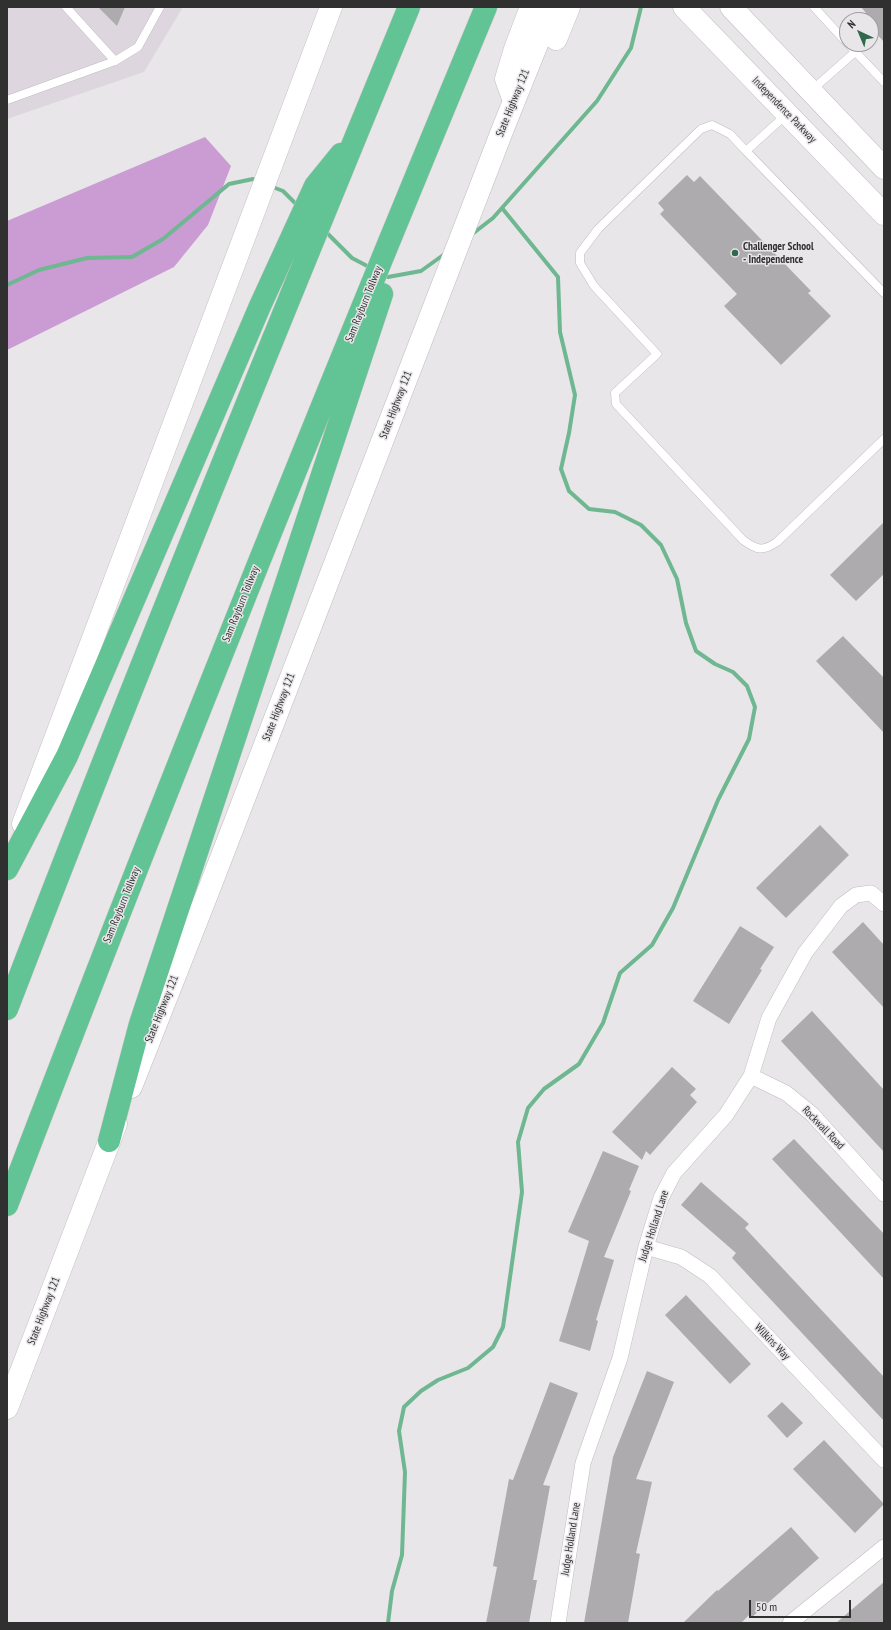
<!DOCTYPE html>
<html>
<head>
<meta charset="utf-8">
<style>
	body { margin:0 }
	#map { position:relative; width:891px; height:1630px; overflow:hidden; background:#e8e6e9; font-family:"PT Sans Narrow",sans-serif }
	canvas { display:block }
	.frame { position:absolute; inset:0; border:8px solid #313031; pointer-events:none }
	.north { position:absolute; left:839px; top:12px; width:40px; height:40px; box-sizing:border-box; background:#e8e6e9; border:1px solid #9f9d9f; border-radius:50%; rotate:316deg; font-size:11px; font-weight:700; line-height:16px; text-align:center; color:#313031 }
	.north::after { content:''; display:block; margin:auto; width:14px; height:18px; background:#32684d; clip-path:polygon(50% 0,100% 100%,50% 72%,0 100%) }
	.scale { position:absolute; left:749px; top:1600px; width:102px; height:18px; box-sizing:border-box; border:2px solid #313031; border-top:0; padding-left:5px; font-size:12px; line-height:14px; white-space:nowrap; color:#313031; -webkit-text-stroke:3px #e8e6e9; paint-order:stroke }
</style>
</head>
<body>
<div id="map">
<canvas width="891" height="1630"></canvas>
<div class="frame"></div>
<div class="north">N</div>
<div class="scale">50 m</div>
</div>
<script>
const context = document.querySelector('canvas').getContext('2d');
context.lineJoin = 'round';
function fillPath(path, color) { context.fillStyle = color; context.fill(path, 'evenodd'); }
function strokePath(path, color, width, dash) { context.strokeStyle = color; context.lineWidth = width; context.lineCap = dash ? 'butt' : 'round'; context.setLineDash(dash || []); context.stroke(path); }
function write(font, color, halo, rows, align = 'center') {
  context.font = font + ' "PT Sans Narrow",sans-serif'; context.lineWidth = 3; context.setLineDash([]); context.textBaseline = 'middle'; context.strokeStyle = halo; context.fillStyle = color; for (const [text, x, y, turn = 0] of rows) {
    context.save(); context.translate(x, y); context.rotate((+turn || 0) * Math.PI / 180); context.textAlign = isNaN(turn) ? turn : align; if (halo) context.strokeText(text, 0, 0); context.fillText(text, 0, 0); context.restore();
  }
}
fillPath(new Path2D(`
	M 7,7 L 183,7 L 144,72 L 7,119 Z`), '#ded6df');
fillPath(new Path2D(`
	M 205,137 L 231,166 L 208,225 L 174,267 L 7,350 L 7,221 Z`), '#ca9cd3');
strokePath(new Path2D(`
	M 270,186 L 283,191 L 298,206
	M 325,231 L 352,258 L 371,268
	M 471,235 L 493,218 L 597,101 L 631,48 L 641,7
	M 382,274 L 388,277 L 421,271 L 446,253
	M 7,285 L 39,270 L 87,258 L 132,257 L 163,239 L 229,184 L 253,179 L 258,181
	M 388,1623 L 392,1591 L 402,1555 L 405,1472 L 399,1431 L 404,1407 L 421,1391 L 438,1380 L 468,1368 L 493,1347 L 503,1327 L 522,1192 L 518,1142 L 528,1108 L 544,1089 L 579,1064 L 603,1023 L 620,973 L 652,945 L 673,908 L 718,800 L 749,739 L 755,707 L 747,686 L 733,672 L 715,664 L 696,651 L 686,623 L 677,579 L 661,545 L 641,525 L 615,512 L 589,509 L 569,491 L 561,469 L 569,433 L 575,395 L 560,332 L 558,277 L 502,208`), '#6eb791', 4);
fillPath(new Path2D(`
	M 98,7 L 125,7 L 117,26 Z
	M 861,7 L 884,7 L 884,42 L 871,28 L 871,20 L 858,20 L 866,13 Z
	M 687,175 L 694,182 L 700,176 L 811,291 L 808,293 L 831,316 L 781,365 L 724,306 L 737,294 L 660,214 L 664,210 L 658,203 Z
	M 884,522 L 884,574 L 856,601 L 830,575 Z
	M 843,636 L 884,678 L 884,733 L 816,661 Z
	M 820,825 L 849,855 L 786,918 L 756,888 Z
	M 863,922 L 884,945 L 884,1008 L 832,952 Z
	M 740,926 L 774,947 L 760,969 L 762,970 L 729,1024 L 693,1001 Z
	M 812,1011 L 884,1090 L 884,1152 L 781,1041 Z
	M 672,1067 L 696,1089 L 690,1095 L 697,1102 L 650,1155 L 646,1151 L 642,1160 L 612,1132 Z
	M 794,1139 L 884,1234 L 884,1279 L 772,1159 Z
	M 603,1151 L 639,1166 L 629,1190 L 631,1191 L 604,1257 L 614,1260 L 596,1320 L 598,1321 L 590,1351 L 559,1341 L 589,1241 L 568,1232 Z
	M 701,1182 L 749,1224 L 745,1228 L 884,1377 L 884,1421 L 732,1258 L 736,1253 L 681,1205 Z
	M 686,1295 L 751,1364 L 730,1384 L 665,1315 Z
	M 647,1371 L 674,1382 L 636,1479 L 652,1482 L 636,1553 L 640,1554 L 628,1623 L 584,1623 L 613,1457 Z
	M 550,1382 L 578,1393 L 543,1485 L 550,1486 L 533,1580 L 537,1580 L 529,1623 L 486,1623 L 497,1567 L 493,1566 L 509,1479 L 513,1480 Z
	M 782,1402 L 803,1423 L 787,1438 L 767,1416 Z
	M 824,1440 L 884,1504 L 855,1533 L 793,1469 Z
	M 791,1527 L 819,1558 L 752,1617 L 750,1614 L 741,1623 L 683,1623 L 717,1590 L 718,1591 Z
	M 884,1582 L 884,1623 L 836,1623 Z`), '#adabae');
const service = new Path2D(`
	M 66,7 L 115,61
	M 814,7 L 847,43
	M 848,44 L 884,82
	M 812,90 L 855,52
	M 7,100 L 115,61 L 138,47 L 160,7
	M 787,114 L 746,151 L 884,293
	M 746,151 L 730,134 L 712,125 L 701,129 L 598,229 L 580,253 L 580,263 L 594,286 L 657,354 L 615,393 L 616,404 L 743,540 C 757,550 762,552 777,542 L 884,439`);
const minor = new Path2D(`
	M 751,1076 L 786,1093 L 812,1114 L 884,1194
	M 646,1247 L 681,1257 L 710,1276 L 884,1460
	M 558,1623 L 583,1463 L 620,1358 L 646,1247 L 661,1198 L 674,1173 L 726,1115 L 751,1076 L 769,1018 L 805,953 L 841,906 L 856,895 L 871,893 L 884,904
	M 790,1623 L 884,1547`);
const secondary = new Path2D(`
	M 684,7 L 884,214
	M 731,7 L 884,168
	M 556,39 L 569,7
	M 514,101 L 506,79 L 515,49 L 531,7
	M 23,824 L 331,7
	M 131,1087 L 208,892 L 504,126 L 552,7
	M 7,1408 L 116,1124`);
const motorway = new Path2D(`
	M 7,869 L 67,756 L 260,306 L 315,186 L 341,154
	M 7,1009 C 136,673 272,340 409,7
	M 109,1141 L 140,1024 L 382,294
	M 7,1205 C 160,803 321,404 486,7`);
strokePath(service, '#c0bdc0', 9);
strokePath(minor, '#c0bdc0', 16);
strokePath(secondary, '#c0bdc0', 23);
strokePath(motorway, '#c5c5c5', 23);
strokePath(service, '#fff', 8);
strokePath(minor, '#fff', 15);
strokePath(secondary, '#fff', 22);
strokePath(motorway, '#62c394', 22);
for (const [x, y, r, color] of [
	[735,253,4,"#32684d"]
]) { const dot = new Path2D(); dot.arc(x, y, r, 0, 2 * Math.PI); context.fillStyle = color; context.fill(dot); strokePath(dot, '#e8e6e9', 1.5); }
write('11px', '#313031', '#e8e6e9', [
	["State Highway 121",513,103,-68],
	["Independence Parkway",784,110,46],
	["Sam Rayburn Tollway",364,304,-68],
	["State Highway 121",396,405,-69],
	["Sam Rayburn Tollway",241,604,-68],
	["State Highway 121",279,707,-69],
	["Sam Rayburn Tollway",122,905,-68],
	["State Highway 121",162,1009,-68],
	["Rockwall Road",823,1128,46],
	["Judge Holland Lane",654,1226,-72],
	["State Highway 121",44,1311,-69],
	["Wilkins Way",772,1342,46],
	["Judge Holland Lane",571,1539,-81]
]);
write('bold 11px', '#313031', '#e8e6e9', [
	["Challenger School",743,247],
	["- Independence",743,260]
], 'left');
</script>
</body>
</html>
